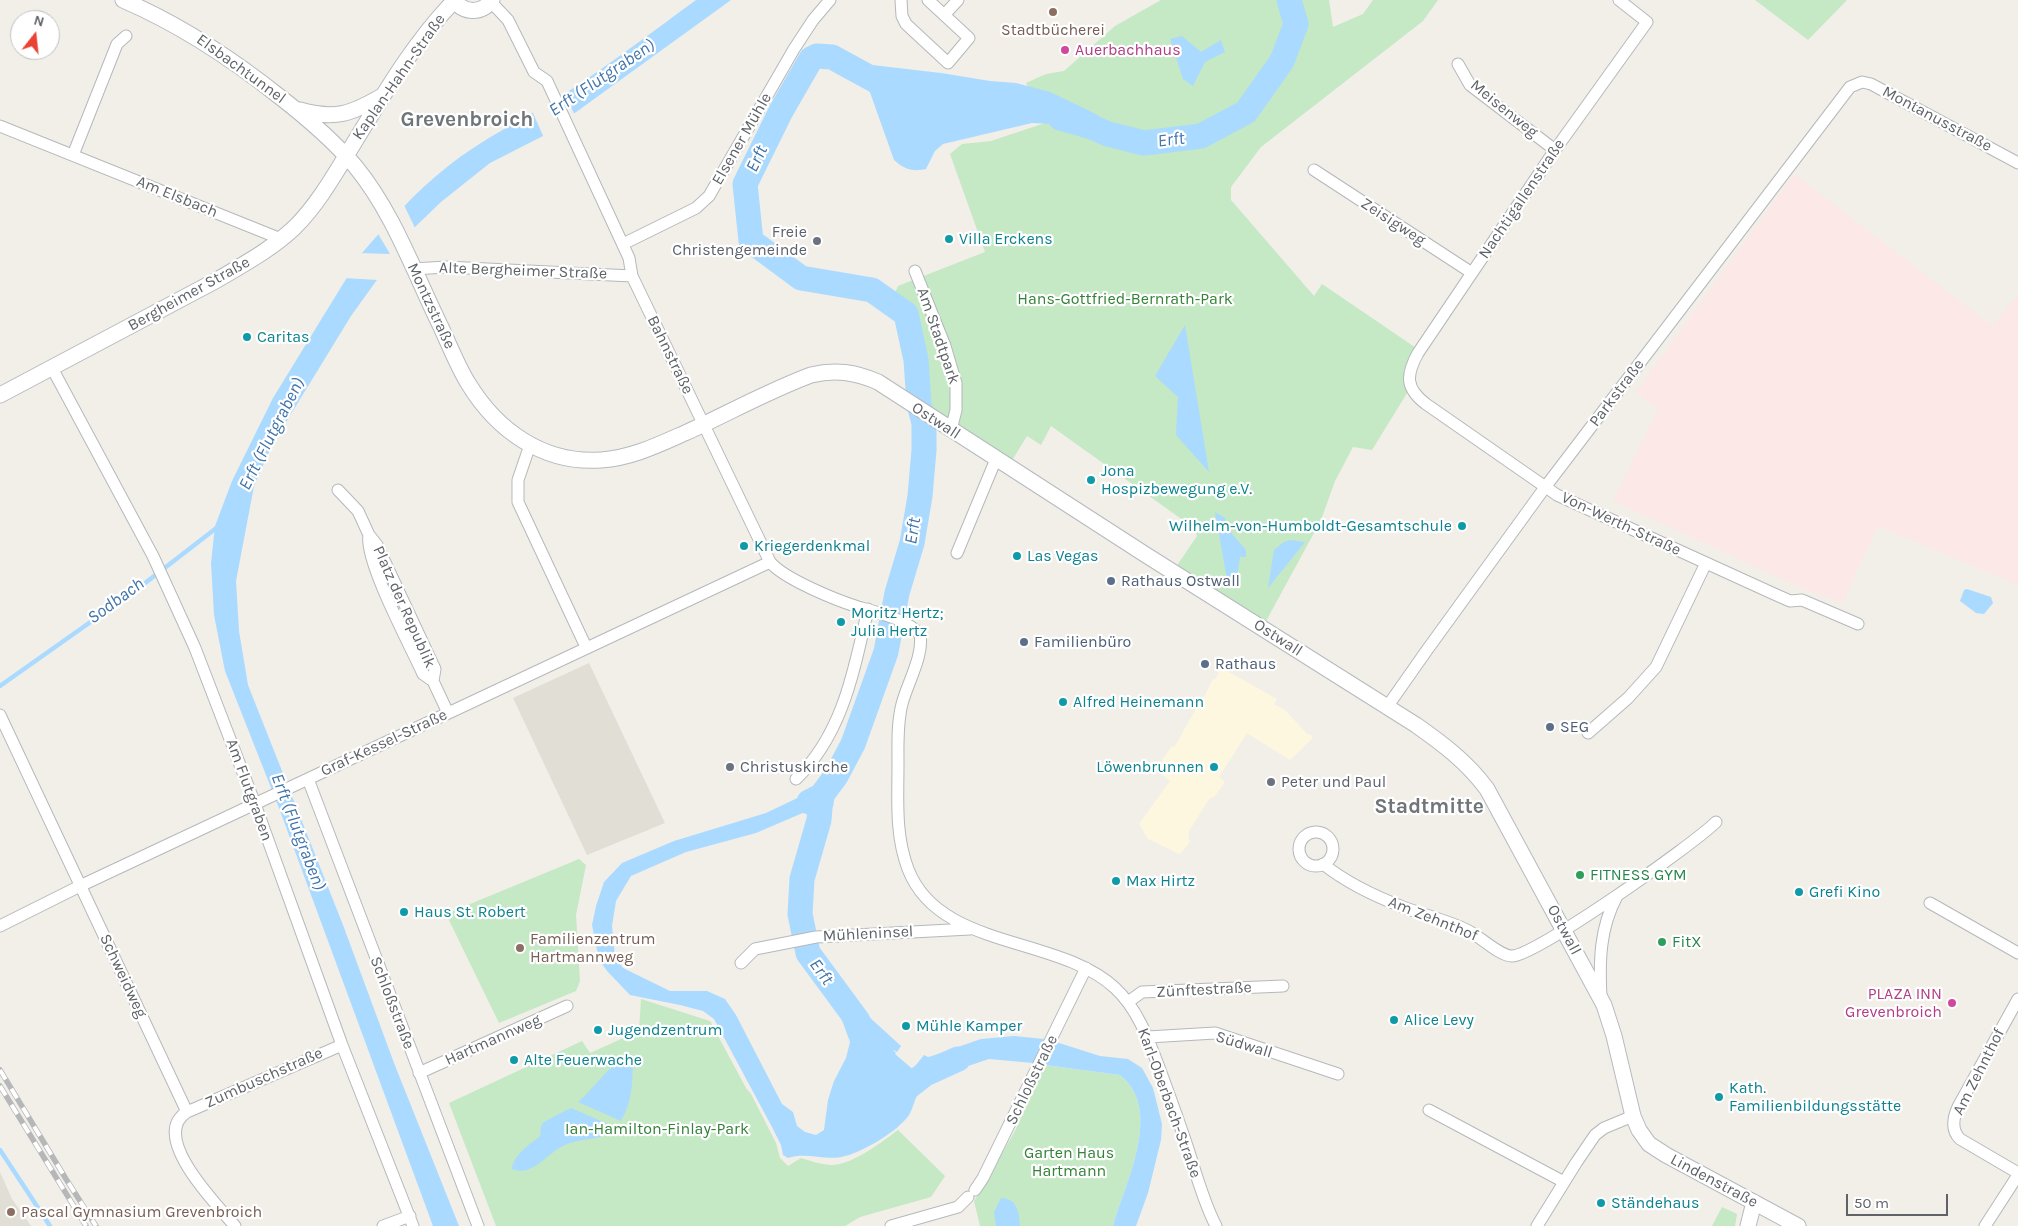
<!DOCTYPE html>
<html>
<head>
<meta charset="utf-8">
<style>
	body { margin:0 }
	#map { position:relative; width:2018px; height:1226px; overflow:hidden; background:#f1efe8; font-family:Karla,sans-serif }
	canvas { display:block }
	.north { position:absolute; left:10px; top:10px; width:50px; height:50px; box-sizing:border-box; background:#fff; border:1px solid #bfc1c3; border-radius:50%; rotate:16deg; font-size:14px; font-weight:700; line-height:20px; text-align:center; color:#5f6368 }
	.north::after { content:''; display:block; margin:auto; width:18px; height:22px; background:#ea4335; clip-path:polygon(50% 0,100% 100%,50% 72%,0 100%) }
	.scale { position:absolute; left:1846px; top:1194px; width:102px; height:22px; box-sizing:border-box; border:2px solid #5f6368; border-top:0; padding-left:6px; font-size:15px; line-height:18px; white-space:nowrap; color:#5f6368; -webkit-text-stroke:4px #fff; paint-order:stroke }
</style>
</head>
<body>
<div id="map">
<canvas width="2018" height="1226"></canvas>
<div class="north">N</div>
<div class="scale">50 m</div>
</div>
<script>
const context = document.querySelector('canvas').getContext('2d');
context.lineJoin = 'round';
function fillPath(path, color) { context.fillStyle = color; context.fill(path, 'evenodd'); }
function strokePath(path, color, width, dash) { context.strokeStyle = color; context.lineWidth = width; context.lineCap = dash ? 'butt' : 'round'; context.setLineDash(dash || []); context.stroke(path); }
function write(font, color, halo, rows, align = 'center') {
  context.font = font + ' Karla,sans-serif'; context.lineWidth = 4.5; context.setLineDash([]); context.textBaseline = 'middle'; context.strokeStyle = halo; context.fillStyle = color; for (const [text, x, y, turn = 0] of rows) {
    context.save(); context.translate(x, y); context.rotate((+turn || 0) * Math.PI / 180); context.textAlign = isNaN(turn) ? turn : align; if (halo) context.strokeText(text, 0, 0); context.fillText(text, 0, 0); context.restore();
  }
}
fillPath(new Path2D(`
	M 1220,667 L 1277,699 L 1274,704 L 1286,711 L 1308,735 L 1310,734 L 1313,738 L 1290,760 L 1247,733 L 1219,777 L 1225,782 L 1214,797 L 1209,799 L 1189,831 L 1188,838 L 1190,842 L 1180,854 L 1148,839 L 1139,824 L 1170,781 L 1156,770 L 1171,747 L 1175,746 L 1197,707 L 1199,707 L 1213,679 L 1215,679 L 1219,673 L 1217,671 Z`), '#fef7e0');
fillPath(new Path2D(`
	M 589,663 L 665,823 L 587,855 L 513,698 Z
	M 0,1172 L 12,1199 L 31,1226 L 0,1226 Z`), '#e1ded6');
fillPath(new Path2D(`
	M 1794,174 L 1992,326 L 2018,294 L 2018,585 L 1878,526 L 1842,603 L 1804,589 L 1613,501 L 1658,409 L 1636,392 Z`), '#fce8e6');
fillPath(new Path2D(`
	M 1161,0 L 1329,0 L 1333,27 L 1363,14 L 1373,0 L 1438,0 L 1423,21 L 1261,147 L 1231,187 L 1231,200 L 1314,296 L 1322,284 L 1422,352 L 1416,362 L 1412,385 L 1372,450 L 1353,447 L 1335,481 L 1321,520 L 1265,623 L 1176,567 L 1197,536 L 1194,528 L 1051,426 L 1041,445 L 1027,436 L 1011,462 L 921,405 L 908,315 L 890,303 L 898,286 L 985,252 L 950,154 L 962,144 L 991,141 L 1045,123 L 1026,83 L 1046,74 L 1064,71 L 1115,26 Z
	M 1755,0 L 1847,0 L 1808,40 Z
	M 579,859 L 586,865 L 576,915 L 580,981 L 576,991 L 499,1023 L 446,914 Z
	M 641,999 L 710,1021 L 746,1088 L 751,1094 L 776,1143 L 780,1158 L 788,1166 L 801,1158 C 811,1161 822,1165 832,1165 C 852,1165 882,1142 898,1130 L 945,1176 L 931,1197 L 860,1217 L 845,1226 L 496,1226 L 449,1103 L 582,1041 L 590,1053 L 639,1031 Z
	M 1045,1065 L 1120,1075 C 1164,1110 1125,1183 1113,1226 L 980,1226 L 974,1201 L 1015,1131 Z
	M 1722,1207 L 1737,1214 L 1735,1226 L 1712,1226 Z`), '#c5e8c5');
fillPath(new Path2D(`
	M 696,0 L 731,0 L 543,136 L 490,163 L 441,202 L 415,227 L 351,316 L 272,445 L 254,486 L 236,581 L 239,631 L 248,685 L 343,925 L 394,1063 L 459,1226 L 433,1226 L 279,808 L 225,671 L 214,615 L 211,563 L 215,526 L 232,481 L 273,398 L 362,253 C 388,223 415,192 447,167 C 483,138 524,119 563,95 C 609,65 652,32 696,0 Z
	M 1182,36 L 1201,52 L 1221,40 L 1225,52 L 1205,62 L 1193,86 L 1183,79 L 1170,39 Z
	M 872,65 L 941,73 L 990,81 L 1016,83 L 1050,92 L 1098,115 L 1088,137 L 1053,124 L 1032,123 L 943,144 L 935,151 L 926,169 C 912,172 904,169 894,160 L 867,84 Z
	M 1185,325 L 1209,472 L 1176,435 L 1178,397 L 1155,376 Z
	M 1215,512 L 1225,518 L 1232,534 L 1246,550 L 1246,557 L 1240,557 L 1237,578 L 1227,579 Z
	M 1290,540 L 1305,542 L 1268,588 L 1274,550 L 1284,542 Z
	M 1967,589 L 1991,597 L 1993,603 L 1984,614 L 1976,613 L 1960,601 L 1964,590 Z
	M 824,776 L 837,782 L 833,807 L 812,809 L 756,833 L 686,852 L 631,876 L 616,901 L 612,926 L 615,957 L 623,968 L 670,991 L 707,991 L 725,999 L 736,1015 L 782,1104 L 793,1112 L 797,1126 L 805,1132 L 816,1135 L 824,1130 L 828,1100 L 834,1081 L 846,1058 L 850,1042 L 839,1012 L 844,1006 L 855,1004 L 901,1046 L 897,1052 L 892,1049 L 896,1053 L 895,1054 L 930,1084 C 927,1087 921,1090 918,1094 C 914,1100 913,1109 909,1115 C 898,1131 867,1149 849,1155 C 827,1163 809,1151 788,1158 L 783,1155 L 781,1145 L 772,1127 L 714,1019 L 703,1011 L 680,1005 L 630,995 L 608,972 L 599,960 L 592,925 L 596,906 L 604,882 L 622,863 L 674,841 L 766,813 L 810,792 Z
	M 1014,1036 L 1044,1039 L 1033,1063 L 989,1059 L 950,1072 L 934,1080 L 916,1065 L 924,1055 L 928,1057 L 932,1056 L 981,1039 Z
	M 1056,1042 L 1100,1056 L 1128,1059 L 1142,1068 L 1153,1088 L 1162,1124 L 1161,1140 L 1148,1193 L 1136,1226 L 1113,1226 C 1125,1183 1164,1110 1120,1075 L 1045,1065 Z
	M 623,1060 L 629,1061 L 633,1065 C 632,1087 632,1101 621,1121 L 578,1102 C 594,1089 605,1069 623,1060 Z
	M 571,1108 L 617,1128 C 598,1143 582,1136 563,1146 C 546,1154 533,1177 512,1169 C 513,1155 529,1145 540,1136 C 541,1132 540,1128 542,1124 C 544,1121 565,1111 571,1108 Z
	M 1001,1198 C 1017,1198 1019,1212 1020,1226 L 996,1226 L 994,1212 Z`), '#aadaff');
fillPath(new Path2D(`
	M 564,91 L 575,116 L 544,138 L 532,111 Z
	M 403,203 L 416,230 L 378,280 L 344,278 L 359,253 L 390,254 L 377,232 Z`), '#f1efe8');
strokePath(new Path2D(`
	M 0,686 L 140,587 L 219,526
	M 0,1150 L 50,1226`), '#aadaff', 4.5);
strokePath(new Path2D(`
	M 1060,118 L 1092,127 L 1108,134 L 1144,143 L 1201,136 L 1246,112 L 1282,61 L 1296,24 L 1289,0
	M 821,796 L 819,820 L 802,879 L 800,914 L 808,953 L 858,1021 L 862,1035
	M 809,802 L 821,796 L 836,776 L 853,744 L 886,652 L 897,593 L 912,543 L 920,496 L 924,450 L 924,423 L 919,404 L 916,360 L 906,314 L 872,290 L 801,278 L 751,241 L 745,184 L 781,111 L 811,59 L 817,56 L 832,57 L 898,93
	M 894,1098 L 925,1074 L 958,1059`), '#aadaff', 25);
const street = new Path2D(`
	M 901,0 L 902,16 L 906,24 L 948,63 L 969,38 L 928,0
	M 1619,0 L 1647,22 L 1555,150 L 1418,353 C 1406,375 1405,388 1426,404 L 1557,495 L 1772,593 L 1790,601 L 1802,600 L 1858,624
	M 491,2 L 508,20 L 534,72 L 547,81 L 629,258 L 632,276 L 770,562 C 784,579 836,600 858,607 C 876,612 910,620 920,635 C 924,655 907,684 902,704 C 897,723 898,745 898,764 C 898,800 895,835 908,869 C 939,950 1058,935 1115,988 C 1138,1009 1149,1041 1160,1070 C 1170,1097 1180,1124 1189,1152 C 1197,1177 1204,1203 1216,1226
	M 944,15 L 958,0
	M 1458,64 L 1470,85 L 1555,150
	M 0,126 L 281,239
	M 73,155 L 117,44 L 126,36
	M 1314,170 L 1472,273
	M 623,244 L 696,208 L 709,196 L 794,49 L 813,20 L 830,0
	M 413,269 L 446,267 L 632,276
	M 915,271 L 945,346 L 956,383 L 956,410 L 951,430
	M 52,368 L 153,556 L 195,648 L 255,804 L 342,1045 L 413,1226
	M 530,445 L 518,480 L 518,502 L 586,647
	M 338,490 L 358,511 L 369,535
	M 957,553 L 996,459
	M 433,681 L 435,669 L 377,545 L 369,535 C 364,560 411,647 423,674 L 433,681 L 448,713
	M 1387,707 L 1427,650 L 1546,486 L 1850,87 L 1862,82 L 1871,84 L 2018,163
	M 0,715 L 187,1112 C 148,1136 218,1206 235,1226
	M 1588,733 L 1628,698 L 1656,667 L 1706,563
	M 308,779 L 478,1226
	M 796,779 C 843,734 854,670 868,609
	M1299 849a17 17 0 1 1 34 0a17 17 0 1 1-34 0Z
	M 1323,864 C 1347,883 1374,896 1403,907 C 1424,915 1446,920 1467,930 C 1480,936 1499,956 1512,956 C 1537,955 1694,844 1716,822
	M 1930,903 L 2018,953
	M 0,926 L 80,886 L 770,562
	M 741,963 L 755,949 L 816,937 L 970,929
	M 1601,997 C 1599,961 1600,927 1617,896
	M 2018,999 L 1958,1107 C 1953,1118 1951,1130 1960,1139 L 2018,1173
	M 1128,1002 L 1142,992 L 1283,986
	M 1148,1037 L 1215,1033 L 1338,1074
	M 419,1073 L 567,1006
	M 1429,1110 L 1564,1182
	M 187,1112 L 342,1045
	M 975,1190 L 983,1178 L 1086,968
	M 383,1226 L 410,1216
	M 891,1226 L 958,1207 L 968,1197
	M 1537,1226 L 1576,1163 L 1595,1135 L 1604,1128 L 1633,1116
	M 1985,1226 L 2018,1175`);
const secondary = new Path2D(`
	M 123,0 C 181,25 231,58 280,97 C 307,118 333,140 355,166 C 393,212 414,272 440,325 C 449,344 457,365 468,383 C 497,431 544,464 601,460 C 631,458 658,445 685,433 C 727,414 768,391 811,375 C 835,369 855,372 878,382 L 1146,555 L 1416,725 C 1443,744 1467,762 1487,789 L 1604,1005 L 1614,1036 L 1633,1116 L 1639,1130 L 1649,1144 L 1666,1155 L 1798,1226
	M 454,0 C 464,14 482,14 492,0
	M 300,110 C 335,120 351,114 382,96
	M 0,395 L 217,280 C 244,264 272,249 295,227 C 319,203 336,172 354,143 C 384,94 414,42 454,1
	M 1748,1226 L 1754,1202`);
strokePath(street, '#b5b8bc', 13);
strokePath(secondary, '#b6babf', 17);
strokePath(street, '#fff', 11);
strokePath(secondary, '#fff', 15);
const rail = new Path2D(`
	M 0,1070 L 66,1179 L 96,1226
	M 0,1086 L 86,1226`);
strokePath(rail, '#b6b7b8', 5.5);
strokePath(rail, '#fff', 4, [11]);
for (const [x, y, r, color] of [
	[1053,12,5,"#8d6e63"],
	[1065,50,5,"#d1479c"],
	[949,239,5,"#0f9aa8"],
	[817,241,5,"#6b7280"],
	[247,337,5,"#0f9aa8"],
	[1091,480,5,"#0f9aa8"],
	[1462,526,5,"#0f9aa8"],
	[744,546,5,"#0f9aa8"],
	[1017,556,5,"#0f9aa8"],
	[1111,581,5,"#5c6f8a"],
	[841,622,5,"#0f9aa8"],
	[1024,642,5,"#5c6f8a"],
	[1205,664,5,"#5c6f8a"],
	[1063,702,5,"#0f9aa8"],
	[1550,727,5,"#5c6f8a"],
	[730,767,5,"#6b7280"],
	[1214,767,5,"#0f9aa8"],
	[1271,782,5,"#6b7280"],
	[1580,875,5,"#2e9e5b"],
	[1116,881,5,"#0f9aa8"],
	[1799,892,5,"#0f9aa8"],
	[404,912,5,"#0f9aa8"],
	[1662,942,5,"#2e9e5b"],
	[520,948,5,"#8d6e63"],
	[1952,1003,5,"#d1479c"],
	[1394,1020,5,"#0f9aa8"],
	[906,1026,5,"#0f9aa8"],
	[598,1030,5,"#0f9aa8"],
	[514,1060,5,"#0f9aa8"],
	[1719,1097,5,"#0f9aa8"],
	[1601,1203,5,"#0f9aa8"],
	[11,1212,5,"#8d6e63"]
]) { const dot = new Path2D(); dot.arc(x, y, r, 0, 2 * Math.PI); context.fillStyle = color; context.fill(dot); strokePath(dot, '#fff', 2); }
write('16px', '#785e54', '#fff', [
	["Stadtbücherei",1053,30,"center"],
	["Familienzentrum",530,939],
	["Hartmannweg",530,957],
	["Pascal Gymnasium Grevenbroich",21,1212]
], 'left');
write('16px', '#b23c85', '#fff', [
	["Auerbachhaus",1075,50],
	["PLAZA INN",1942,994,"right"],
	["Grevenbroich",1942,1012,"right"]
], 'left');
write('16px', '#5f6368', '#fff', [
	["Elsbachtunnel",241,69,36],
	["Kaplan-Hahn-Straße",399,77,-55],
	["Meisenweg",1504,109,39],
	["Montanusstraße",1937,119,28],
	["Elsener Mühle",742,139,-60],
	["Am Elsbach",177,197,22],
	["Nachtigallenstraße",1522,199,-56],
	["Zeisigweg",1393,222,33],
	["Alte Bergheimer Straße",523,271,2],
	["Bergheimer Straße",189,294,-29],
	["Montzstraße",431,306,65],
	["Am Stadtpark",938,336,71],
	["Bahnstraße",670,355,64],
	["Parkstraße",1617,393,-53],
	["Ostwall",936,421,33],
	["Von-Werth-Straße",1621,524,25],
	["Platz der Republik",404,607,66],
	["Ostwall",1278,638,33],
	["Graf-Kessel-Straße",384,743,-25],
	["Am Flutgraben",249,790,70],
	["Am Zehnthof",1433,919,22],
	["Ostwall",1564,930,62],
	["Mühleninsel",868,934,-3],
	["Schweidweg",123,976,65],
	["Zünftestraße",1204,990,-3],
	["Schloßstraße",392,1003,69],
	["Hartmannweg",493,1040,-24],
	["Südwall",1244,1045,17],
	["Am Zehnthof",1979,1072,-63],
	["Zumbuschstraße",264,1078,-24],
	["Schloßstraße",1032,1080,-64],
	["Karl-Oberbach-Straße",1169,1103,70],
	["Lindenstraße",1714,1181,28]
]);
write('16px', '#5b616d', '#fff', [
	["Freie",807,232,"right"],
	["Christengemeinde",807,250,"right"],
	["Christuskirche",740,767],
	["Peter und Paul",1281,782]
], 'left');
write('16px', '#0d838f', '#fff', [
	["Villa Erckens",959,239],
	["Caritas",257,337],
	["Jona",1101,471],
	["Hospizbewegung e.V.",1101,489],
	["Wilhelm-von-Humboldt-Gesamtschule",1452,526,"right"],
	["Kriegerdenkmal",754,546],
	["Las Vegas",1027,556],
	["Moritz Hertz;",851,613],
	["Julia Hertz",851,631],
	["Alfred Heinemann",1073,702],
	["Löwenbrunnen",1204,767,"right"],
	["Max Hirtz",1126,881],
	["Grefi Kino",1809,892],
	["Haus St. Robert",414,912],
	["Alice Levy",1404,1020],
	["Mühle Kamper",916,1026],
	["Jugendzentrum",608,1030],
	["Alte Feuerwache",524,1060],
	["Kath.",1729,1088],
	["Familienbildungsstätte",1729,1106],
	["Ständehaus",1611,1203]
], 'left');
write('16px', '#348238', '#fff', [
	["Hans-Gottfried-Bernrath-Park",1125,299],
	["Ian-Hamilton-Finlay-Park",657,1129],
	["Garten Haus",1069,1153],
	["Hartmann",1069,1171]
]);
write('16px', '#4e5e75', '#fff', [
	["Rathaus Ostwall",1121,581],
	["Familienbüro",1034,642],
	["Rathaus",1215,664],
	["SEG",1560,727]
], 'left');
write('16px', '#27864d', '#fff', [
	["FITNESS GYM",1590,875],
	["FitX",1672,942]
], 'left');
write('italic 18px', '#4174aa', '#fff', [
	["Erft (Flutgraben)",602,78,-34],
	["Erft",1171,140,-7],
	["Erft",757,159,-64],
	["Erft (Flutgraben)",272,434,-63],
	["Erft",913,531,-81],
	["Sodbach",116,601,-36],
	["Erft (Flutgraben)",298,832,69],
	["Erft",821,972,54]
]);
write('bold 21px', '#70757a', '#fff', [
	["Grevenbroich",467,120],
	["Stadtmitte",1429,807]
]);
</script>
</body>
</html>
